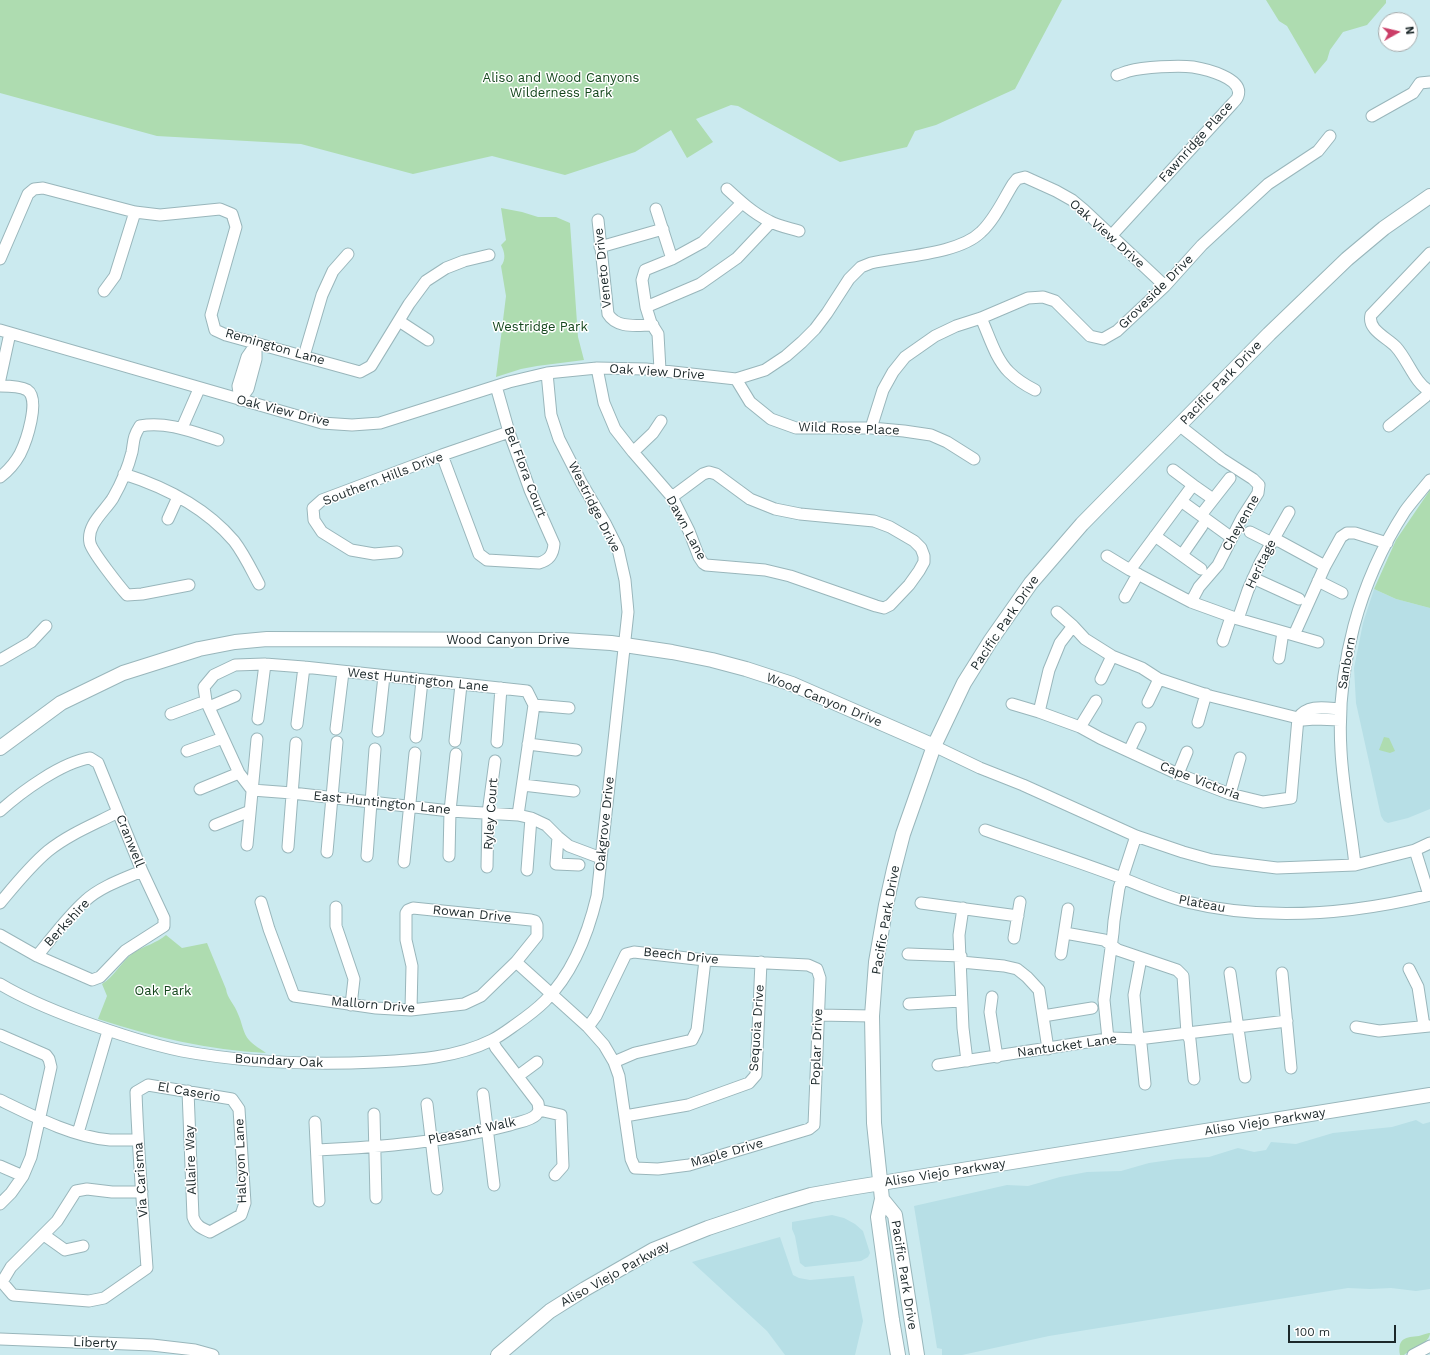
<!DOCTYPE html>
<html>
<head>
<meta charset="utf-8">
<style>
	body { margin:0 }
	#map { position:relative; width:1430px; height:1355px; overflow:hidden; background:#cbeaef; font-family:"Work Sans",sans-serif }
	canvas { display:block }
	.north { position:absolute; left:1378px; top:12px; width:40px; height:40px; box-sizing:border-box; background:#fff; border:1px solid #a4a9aa; border-radius:50%; rotate:82deg; font-size:11px; font-weight:700; line-height:16px; text-align:center; color:#1c282a }
	.north::after { content:''; display:block; margin:auto; width:14px; height:18px; background:#cb3d67; clip-path:polygon(50% 0,100% 100%,50% 72%,0 100%) }
	.scale { position:absolute; left:1288px; top:1325px; width:108px; height:18px; box-sizing:border-box; border:2px solid #1c282a; border-top:0; padding-left:5px; font-size:12px; line-height:14px; white-space:nowrap; color:#1c282a; -webkit-text-stroke:3px #fff; paint-order:stroke }
</style>
</head>
<body>
<div id="map">
<canvas width="1430" height="1355"></canvas>
<div class="north">N</div>
<div class="scale">100 m</div>
</div>
<script>
const context = document.querySelector('canvas').getContext('2d');
context.lineJoin = 'round';
function fillPath(path, color) { context.fillStyle = color; context.fill(path, 'evenodd'); }
function strokePath(path, color, width, dash) { context.strokeStyle = color; context.lineWidth = width; context.lineCap = dash ? 'butt' : 'round'; context.setLineDash(dash || []); context.stroke(path); }
function write(font, color, halo, rows, align = 'center') {
  context.font = font + ' "Work Sans",sans-serif'; context.lineWidth = 3; context.setLineDash([]); context.textBaseline = 'middle'; context.strokeStyle = halo; context.fillStyle = color; for (const [text, x, y, turn = 0] of rows) {
    context.save(); context.translate(x, y); context.rotate((+turn || 0) * Math.PI / 180); context.textAlign = isNaN(turn) ? turn : align; if (halo) context.strokeText(text, 0, 0); context.fillText(text, 0, 0); context.restore();
  }
}
fillPath(new Path2D(`
	M 1374,589 L 1396,599 L 1430,608 L 1430,809 L 1408,818 L 1388,823 L 1384,821 L 1381,816 L 1356,703 L 1354,668 L 1363,623 Z
	M 1416,1120 L 1423,1124 L 1430,1122 L 1430,1289 L 1416,1291 L 1391,1288 L 1370,1289 L 1348,1288 L 1049,1336 L 962,1355 L 942,1355 L 942,1349 L 937,1348 L 914,1206 L 1007,1185 L 1028,1186 L 1060,1177 L 1087,1172 L 1121,1171 L 1149,1163 L 1177,1159 L 1209,1157 L 1238,1148 L 1254,1152 L 1266,1150 L 1271,1142 L 1296,1144 L 1333,1133 L 1392,1127 Z
	M 832,1215 L 844,1218 L 855,1224 L 863,1231 L 870,1253 L 868,1257 L 861,1261 L 805,1267 L 800,1263 L 795,1236 L 792,1229 L 792,1222 Z
	M 780,1237 L 793,1275 L 799,1278 L 810,1280 L 854,1276 L 863,1321 L 855,1355 L 785,1355 L 767,1331 L 692,1262 Z`), '#b7dfe6');
fillPath(new Path2D(`
	M 0,0 L 1062,0 L 1015,89 L 936,125 L 915,131 L 907,147 L 840,162 L 738,106 L 731,105 L 696,119 L 713,142 L 687,158 L 671,130 L 635,152 L 565,175 L 492,156 L 413,174 L 301,144 L 157,136 L 0,93 Z
	M 1266,0 L 1386,0 L 1386,3 L 1367,25 L 1343,32 L 1330,50 L 1327,60 L 1315,74 L 1287,26 L 1279,21 Z
	M 501,208 L 522,212 L 538,217 L 556,217 L 570,223 L 578,337 L 584,360 L 537,366 L 521,369 L 496,377 L 506,296 L 501,266 C 506,260 505,252 501,245 L 506,240 Z
	M 1430,490 L 1430,608 L 1396,599 L 1374,589 L 1396,540 Z
	M 1384,737 L 1389,738 L 1395,751 L 1390,753 L 1379,750 Z
	M 166,935 L 182,948 L 207,943 L 226,989 C 227,998 235,1005 238,1014 C 242,1022 243,1034 249,1040 C 253,1045 261,1049 266,1053 C 209,1050 153,1037 98,1019 L 107,996 L 102,984 C 114,977 121,962 133,953 C 144,946 157,943 166,935 Z
	M 1429,1333 L 1430,1333 C 1430,1343 1412,1349 1404,1355 L 1400,1355 C 1397,1338 1406,1337 1419,1336 C 1422,1335 1425,1334 1429,1333 Z`), '#aedcb0');
const minor = new Path2D(`
	M 1372,116 L 1413,93 L 1420,83 L 1430,82
	M 727,189 C 740,201 753,213 769,221 C 778,226 789,228 799,231
	M 656,209 L 672,259
	M 598,220 L 608,314 C 617,329 637,325 653,325
	M 1111,236 L 1233,103 C 1235,101 1238,98 1238,96 C 1244,78 1205,69 1193,67 C 1179,65 1143,67 1129,71 C 1125,72 1121,74 1117,75
	M 600,247 L 663,229
	M 1430,253 L 1371,315 C 1367,330 1388,338 1396,347 C 1408,360 1415,384 1430,391
	M 0,259 L 28,194 L 34,189 L 43,188 L 135,212 L 160,215 L 220,209 L 232,214 L 236,227 L 211,315 L 215,330 L 226,335 L 360,372 L 371,366 L 409,304 L 426,281 L 446,268 L 464,261 L 489,255
	M 104,291 L 115,276 L 135,212
	M 646,307 L 700,284 L 737,258 L 771,222
	M 981,318 C 989,335 995,358 1009,372 C 1016,379 1025,385 1035,390
	M 399,321 L 428,340
	M 0,330 L 322,423 L 352,425 L 380,423 L 509,382 L 547,373 L 597,368 L 646,369 L 736,379 L 765,370 L 786,356 L 802,342 L 815,329 L 827,313 L 849,279 L 861,267 L 871,263 C 902,256 959,254 981,232 C 995,219 1003,200 1013,184 L 1017,179 L 1025,177 L 1056,191 L 1072,200 L 1084,210 L 1165,286
	M 304,356 L 322,295 L 333,271 L 348,254
	M 597,368 L 604,403 L 615,429 L 633,452 L 672,497 L 689,531 L 699,557 L 703,563 L 706,565 L 765,570 L 790,576 L 876,606 L 884,608 L 890,605 L 909,585 L 919,571 L 924,562 L 924,556 L 921,548 L 914,541 L 890,527 L 874,521 L 800,514 L 775,509 L 750,499 L 716,474 L 709,472 L 703,474 L 672,497
	M 660,370 L 658,334 L 651,323 L 646,307 L 642,280 L 645,270 L 672,259 L 703,242 L 742,203
	M 0,379 L 10,333
	M 736,379 L 750,402 L 771,419 L 796,428 L 871,428 L 904,431 L 931,435 L 947,442 L 974,459
	M 0,386 C 8,386 20,386 27,390 C 41,399 26,442 20,454 C 15,463 8,471 0,477
	M 240,400 L 238,386 L 247,357 L 256,344
	M 240,400 L 248,389 L 256,359 L 256,344
	M 1180,426 L 1222,459 L 1253,479 L 1259,485 L 1258,493 L 1242,518 L 1218,565 L 1199,587 L 1191,602
	M 1389,426 L 1425,397 L 1430,391
	M 182,428 L 199,389
	M 871,428 L 883,390 L 893,372 L 905,357 L 935,336 L 956,326 L 981,318 L 1028,298 L 1043,297 L 1055,301 L 1090,336 L 1103,339 L 1117,331 L 1165,286 L 1202,245 L 1268,184 L 1318,151 L 1330,136
	M 633,452 L 653,433 L 661,421
	M 442,455 L 479,554 L 487,560 L 539,563 C 549,560 553,555 554,544 L 530,490 L 509,432 L 496,386
	M 124,474 C 165,487 206,508 234,541 C 244,554 251,569 259,584
	M 1193,485 L 1213,499
	M 1181,501 L 1232,538
	M 1201,515 L 1230,478
	M 168,519 L 178,497
	M 1250,532 L 1268,541 L 1279,541 L 1325,566
	M 1155,536 L 1201,569
	M 397,552 L 374,554 L 351,550 L 322,532 L 314,520 L 313,508 L 322,500 L 442,455 L 509,432
	M 1182,555 L 1202,526
	M 1107,556 L 1130,570 L 1191,602 L 1238,619 L 1318,642
	M 1130,570 L 1193,485 L 1173,470
	M 1253,578 L 1299,599
	M 1318,581 L 1342,593
	M 189,585 L 142,594 L 127,595 C 120,587 92,552 90,543 C 86,525 105,511 113,498 C 121,484 128,468 132,452 C 134,440 133,437 140,426 C 167,421 193,432 218,440
	M 1125,597 L 1138,574
	M 1057,612 L 1073,626
	M 1238,619 L 1248,590 L 1260,563 L 1289,512
	M 1294,635 L 1325,566 L 1341,537 L 1347,533 L 1355,533 L 1387,543
	M 1223,641 L 1231,617
	M 1279,658 L 1283,632
	M 0,660 L 31,642 L 46,626
	M 1101,679 L 1112,656
	M 1148,702 L 1159,679
	M 1012,704 L 1039,712
	M 534,705 L 569,708
	M 209,707 L 235,696
	M 171,714 L 206,701
	M 258,719 L 265,664
	M 1340,720 L 1315,719 L 1303,720 L 1298,718 L 1210,696 L 1159,679 L 1142,668 L 1112,656 L 1085,639 L 1073,626 L 1060,643 L 1049,670 L 1039,712 L 1080,727 L 1100,738 L 1178,774 L 1230,794 L 1263,802 L 1291,798 L 1298,718 C 1308,704 1325,708 1341,709
	M 1198,722 L 1206,694
	M 297,724 L 304,667
	M 1080,727 L 1096,701
	M 336,729 L 343,672
	M 378,731 L 384,676
	M 416,737 L 422,681
	M 455,741 L 461,685
	M 497,742 L 501,688
	M 528,744 L 576,750
	M 934,746 L 980,768 L 1023,785 L 1136,836 L 1183,852 L 1212,860 L 1277,868 L 1355,865 L 1415,850 L 1430,843
	M 187,751 L 223,738
	M 1129,751 L 1140,728
	M 1178,774 L 1187,752
	M 523,785 L 574,791
	M 200,789 L 239,773
	M 1230,794 L 1240,758
	M 0,811 C 21,792 62,762 90,758 L 98,763 L 142,871 L 164,918 L 164,926 L 125,951 L 100,977 L 92,980 L 37,956 L 0,935
	M 518,815 L 534,705 L 527,691 L 304,667 L 265,664 L 235,665 L 214,675 L 204,687 L 206,701 L 239,773 L 252,790 L 292,793 L 450,811 L 518,815 L 531,818 L 546,825 L 558,837 L 569,846 L 601,858
	M 215,825 L 250,811
	M 985,830 C 1031,846 1077,861 1122,878 C 1144,887 1165,896 1187,902 C 1267,922 1351,914 1430,895
	M 558,837 L 556,864 L 579,865
	M 247,845 L 257,739
	M 288,847 L 296,743
	M 1415,850 L 1429,895
	M 327,852 L 337,742
	M 367,856 L 375,749
	M 449,856 L 450,811 L 456,754
	M 404,862 L 415,753
	M 1355,865 C 1351,827 1343,789 1341,751 C 1336,667 1359,582 1405,511 C 1413,500 1422,490 1430,480
	M 487,867 L 488,813 L 495,761
	M 527,870 L 531,818
	M 261,902 L 269,929 L 294,996 L 376,1008 L 411,1010 L 464,1004 L 481,996 L 516,962 L 537,936 L 537,925 L 535,921 L 531,920 L 413,908 L 408,910 L 406,913 L 406,940 L 412,966 L 411,1010
	M 0,903 C 15,885 30,866 48,851 C 69,834 95,824 118,812
	M 921,903 L 1018,916
	M 336,907 L 336,926 L 354,979 L 351,1005
	M 963,908 L 959,935 L 963,1028 L 967,1061
	M 1065,933 L 1104,940 L 1118,950 L 1177,970 L 1183,976 L 1187,1033 L 1190,1040 L 1194,1079
	M 1014,938 L 1020,902
	M 908,954 L 961,956
	M 1061,954 L 1068,909
	M 37,956 C 52,938 67,917 85,901 C 100,887 123,879 142,871
	M 1141,958 L 1134,995 L 1138,1039 L 1141,1044 L 1145,1084
	M 516,962 L 588,1027 L 604,1045 L 614,1062 L 619,1076 L 631,1159 L 635,1168 L 658,1169 L 689,1165 L 809,1129 L 814,1125 L 820,978 L 817,969 L 808,965 L 705,960 L 634,952 L 626,954 L 596,1016 L 588,1027
	M 961,962 L 1004,966 L 1017,969 L 1027,977 L 1039,990 L 1048,1049
	M 1409,969 L 1418,987 L 1424,1026
	M 1230,973 L 1245,1077
	M 1282,973 L 1291,1068
	M 0,984 C 25,999 52,1010 79,1020 C 112,1032 148,1044 182,1051 C 247,1063 311,1065 376,1062 C 416,1060 456,1058 492,1040 C 500,1036 508,1030 515,1025 C 525,1018 536,1010 545,1001 C 573,973 588,934 597,896 L 628,612 L 625,580 L 618,549 L 605,523 L 581,482 L 559,439 L 551,415 L 547,373
	M 992,997 L 990,1012 L 997,1057
	M 909,1004 L 961,1001
	M 818,1015 L 872,1016
	M 1043,1016 L 1092,1008
	M 1356,1027 L 1379,1031 L 1430,1026
	M 0,1035 L 46,1055 L 49,1059 L 51,1067 L 31,1157 L 23,1176 L 11,1193 L 0,1204
	M 1108,1039 L 1104,1000 L 1113,933 L 1114,921 L 1119,888 L 1136,836
	M 614,1062 L 635,1053 L 692,1040 L 697,1030 L 705,960
	M 938,1065 L 1113,1038 L 1138,1039 L 1287,1021
	M 518,1076 L 537,1062
	M 483,1094 L 494,1185
	M 0,1100 C 33,1116 73,1137 110,1140 C 119,1140 128,1140 137,1140
	M 427,1104 L 437,1189
	M 539,1110 L 561,1115 L 563,1166 L 555,1175
	M 374,1114 L 376,1198
	M 625,1116 L 688,1105 L 749,1083 L 756,1075 L 761,962
	M 315,1122 L 319,1201
	M 78,1133 L 108,1031
	M 317,1150 C 382,1147 447,1142 510,1125 C 518,1122 530,1121 536,1115 C 537,1114 538,1112 539,1110 L 538,1103 L 496,1048 L 492,1040
	M 0,1166 L 23,1176
	M 142,1192 L 112,1192 L 87,1189 L 76,1191 L 57,1221 L 11,1267 L 2,1282 L 13,1295 L 89,1301 L 104,1298 L 147,1268 C 143,1210 138,1151 136,1092 L 148,1085 L 232,1099 L 239,1109 L 245,1203 L 241,1215 L 210,1232 C 201,1228 196,1226 193,1217 L 188,1091
	M 44,1235 L 65,1250 L 83,1246
	M 0,1339 L 152,1345 L 195,1350 L 213,1355
	M 1413,1355 L 1430,1346`);
const major = new Path2D(`
	M 0,748 L 61,703 L 123,673 L 199,649 L 235,642 L 267,639 L 563,640 L 611,643 L 672,652 L 712,660 L 746,669 L 792,684 L 934,746
	M 882,1199 L 895,1215 L 917,1355
	M 498,1355 L 550,1311 L 585,1289 L 653,1250 L 708,1228 L 777,1205 L 811,1195 L 850,1188 L 1430,1095
	M 898,1355 L 892,1320 L 878,1217 L 882,1199 L 874,1123 L 872,1016 L 876,962 L 886,905 L 894,869 L 903,834 L 934,746 L 964,683 L 991,640 L 1031,583 L 1082,524 L 1269,334 L 1347,259 L 1384,228 L 1430,196`);
strokePath(minor, '#99b6bb', 13);
strokePath(major, '#99b6bb', 16);
strokePath(minor, '#fff', 11);
strokePath(major, '#fff', 14);
write('13px', '#14461c', '#fff', [
	["Aliso and Wood Canyons",561,78],
	["Wilderness Park",561,93],
	["Westridge Park",540,327],
	["Oak Park",163,991]
]);
write('13px', '#1c282a', '#fff', [
	["Fawnridge Place",1196,142,-48],
	["Oak View Drive",1107,234,42],
	["Veneto Drive",603,268,-96],
	["Groveside Drive",1156,292,-45],
	["Remington Lane",275,347,16],
	["Oak View Drive",657,372,4],
	["Pacific Park Drive",1221,383,-46],
	["Oak View Drive",283,411,14],
	["Wild Rose Place",849,429,2],
	["Bel Flora Court",525,472,69],
	["Southern Hills Drive",383,479,-21],
	["Westridge Drive",594,507,63],
	["Cheyenne",1241,523,-61],
	["Dawn Lane",686,528,62],
	["Heritage",1261,564,-64],
	["Pacific Park Drive",1005,623,-56],
	["Wood Canyon Drive",508,640],
	["Sanborn",1347,663,-80],
	["West Huntington Lane",418,680,6],
	["Wood Canyon Drive",824,700,22],
	["Cape Victoria",1200,781,21],
	["East Huntington Lane",382,803,6],
	["Ryley Court",491,814,-86],
	["Oakgrove Drive",605,824,-84],
	["Cranwell",130,841,68],
	["Plateau",1202,904,11],
	["Rowan Drive",472,914,6],
	["Pacific Park Drive",886,920,-80],
	["Berkshire",67,923,-47],
	["Beech Drive",681,956,6],
	["Mallorn Drive",373,1005,5],
	["Sequoia Drive",757,1028,-86],
	["Nantucket Lane",1067,1046,-8],
	["Poplar Drive",817,1047,-88],
	["Boundary Oak",279,1061,3],
	["El Caserio",189,1092,10],
	["Aliso Viejo Parkway",1265,1122,-9],
	["Pleasant Walk",472,1131,-12],
	["Maple Drive",727,1153,-16],
	["Allaire Way",191,1160,-92],
	["Halcyon Lane",241,1161,-92],
	["Aliso Viejo Parkway",945,1173,-9],
	["Via Carisma",141,1180,-94],
	["Aliso Viejo Parkway",615,1274,-29],
	["Pacific Park Drive",904,1275,81],
	["Liberty",95,1343,2]
]);
</script>
</body>
</html>
